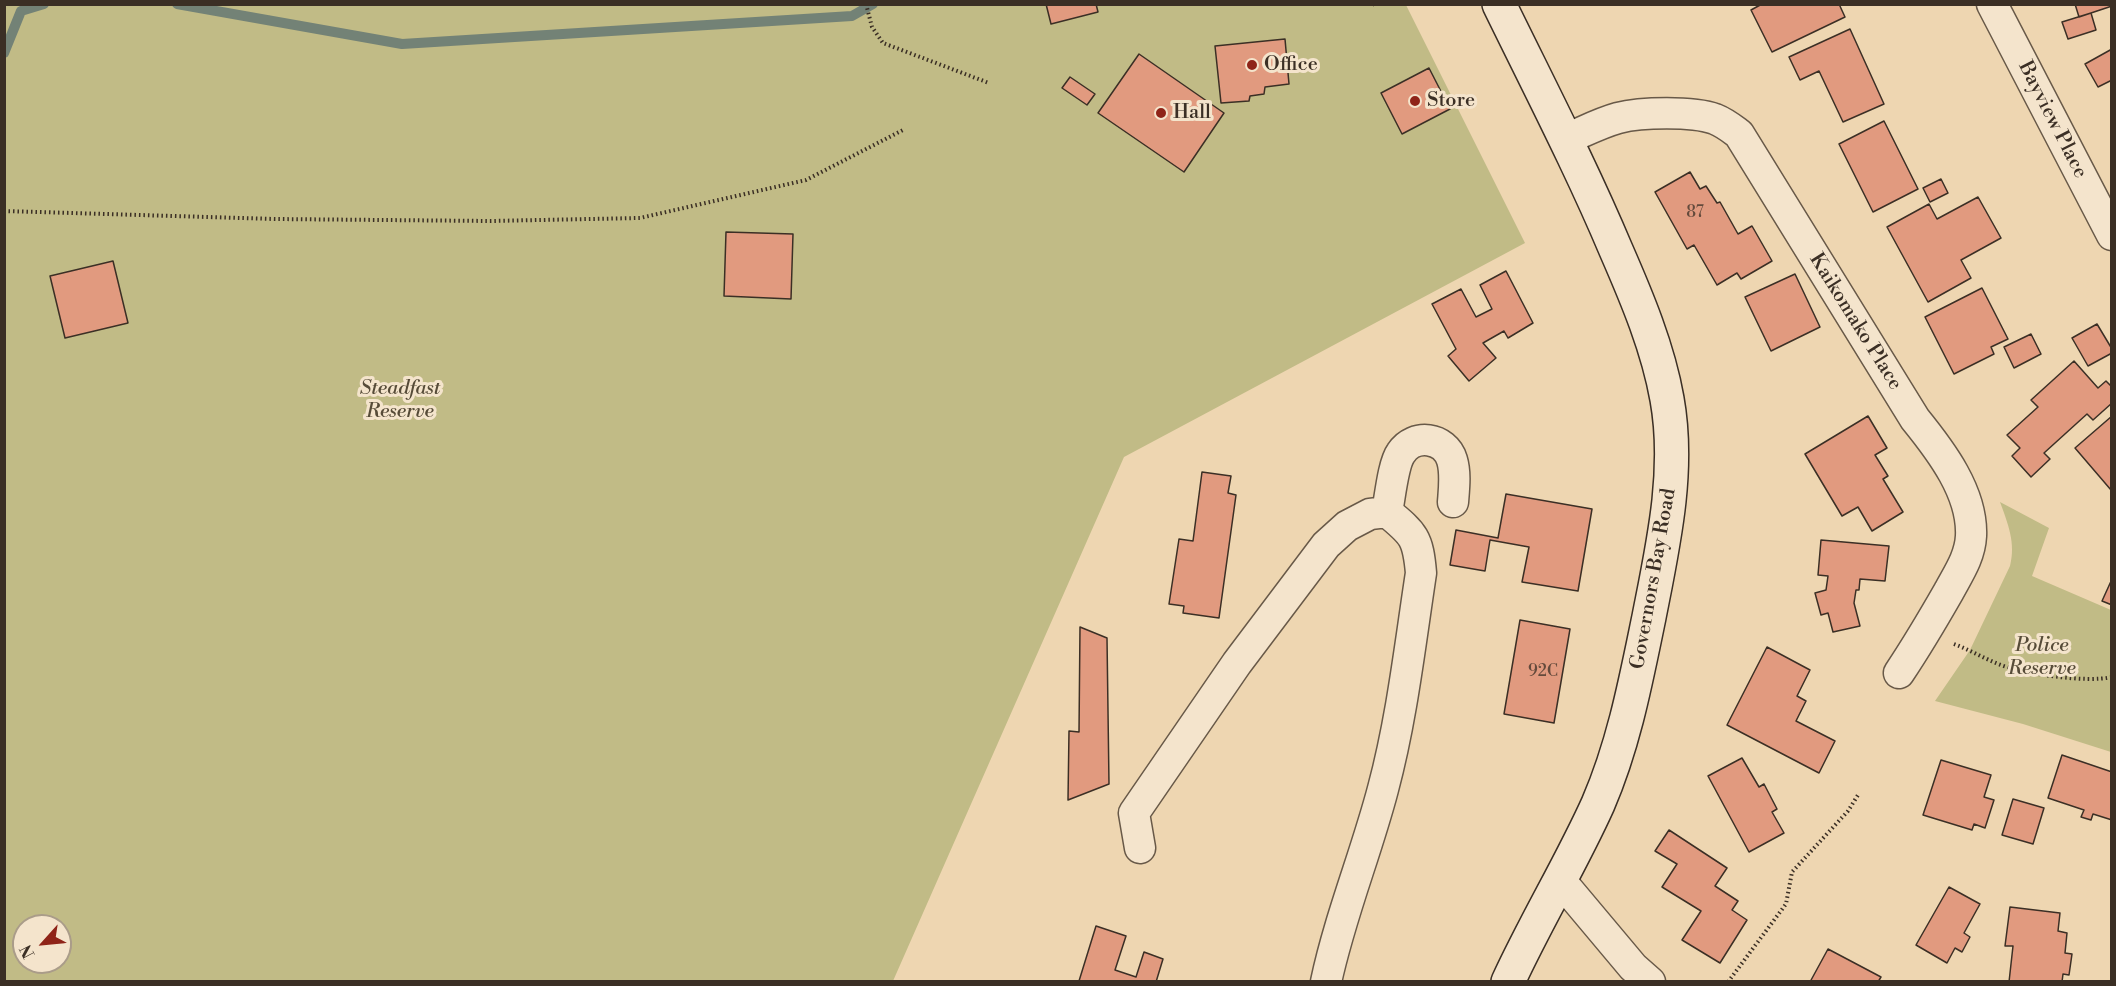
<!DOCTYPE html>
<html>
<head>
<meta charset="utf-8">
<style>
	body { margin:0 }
	#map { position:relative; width:2116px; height:986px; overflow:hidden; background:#eed6b1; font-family:"Libre Bodoni",serif }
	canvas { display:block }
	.frame { position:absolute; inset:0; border:6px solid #3b2f25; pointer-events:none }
	.north { position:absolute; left:12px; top:914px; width:60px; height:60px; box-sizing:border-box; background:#f4e4cc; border:2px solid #aa9c89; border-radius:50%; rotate:243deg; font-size:16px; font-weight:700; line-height:24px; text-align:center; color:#3b2f25 }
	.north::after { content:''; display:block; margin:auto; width:21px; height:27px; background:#8f2418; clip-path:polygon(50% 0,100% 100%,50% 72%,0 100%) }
</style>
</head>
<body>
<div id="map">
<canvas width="2116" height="986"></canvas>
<div class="frame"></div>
<div class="north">N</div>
</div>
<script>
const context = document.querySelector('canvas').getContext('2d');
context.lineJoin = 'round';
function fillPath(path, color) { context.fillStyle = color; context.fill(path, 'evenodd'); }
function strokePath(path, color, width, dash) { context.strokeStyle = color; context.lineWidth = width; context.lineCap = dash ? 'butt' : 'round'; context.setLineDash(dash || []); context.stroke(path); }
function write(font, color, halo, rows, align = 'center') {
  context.font = font + ' "Libre Bodoni",serif'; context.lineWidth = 6; context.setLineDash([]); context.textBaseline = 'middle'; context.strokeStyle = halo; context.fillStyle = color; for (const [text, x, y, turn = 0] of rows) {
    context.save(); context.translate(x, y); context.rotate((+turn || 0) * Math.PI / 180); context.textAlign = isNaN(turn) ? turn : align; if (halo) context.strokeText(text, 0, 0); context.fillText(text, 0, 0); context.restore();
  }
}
fillPath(new Path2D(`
	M 5,5 L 1406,5 L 1525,243 L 1124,457 L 893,981 L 5,982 ZM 24,926 L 60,926 L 60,962 L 24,962 Z
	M 2000,502 L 2049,528 L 2032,576 L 2111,610 L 2111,752 L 2023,724 L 1935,701 L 1970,650 L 2010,566 C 2016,543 2008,524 2000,502 Z`), '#c1bb86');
strokePath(new Path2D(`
	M 177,4 L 402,44 L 852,16 L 873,4
	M 4,53 L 21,11 L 44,4`), '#738276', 10);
const building = new Path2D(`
	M 1046,4 L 1096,4 L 1098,12 L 1051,24 Z
	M 1762,4 L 1839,4 L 1845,17 L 1772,52 L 1751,10 Z
	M 2075,4 L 2112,4 L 2112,6 L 2079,17 Z
	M 2091,13 L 2096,30 L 2068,39 L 2062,22 Z
	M 1850,29 L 1884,104 L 1843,122 L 1819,71 L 1800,80 L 1789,57 Z
	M 1285,39 L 1289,84 L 1265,87 L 1264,94 L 1250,96 L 1249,101 L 1221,103 L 1215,46 Z
	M 2112,49 L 2112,80 L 2098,87 L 2085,64 Z
	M 1139,54 L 1224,113 L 1184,172 L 1098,113 Z
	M 1429,68 L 1450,109 L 1402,134 L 1381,93 Z
	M 1070,77 L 1095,94 L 1087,105 L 1062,88 Z
	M 1884,121 L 1918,189 L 1873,212 L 1839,144 Z
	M 1690,172 L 1700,189 L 1706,186 L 1717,203 L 1720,202 L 1738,234 L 1752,226 L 1772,261 L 1741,279 L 1737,273 L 1717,285 L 1694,245 L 1687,249 L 1655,192 Z
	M 1941,179 L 1948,193 L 1930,202 L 1923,188 Z
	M 1978,197 L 2001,238 L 1961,260 L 1971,278 L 1928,302 L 1887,227 L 1929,204 L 1937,219 Z
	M 726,232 L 793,234 L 791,299 L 724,296 Z
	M 113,261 L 128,323 L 65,338 L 50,276 Z
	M 1506,271 L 1533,323 L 1508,338 L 1504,331 L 1483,343 L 1496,358 L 1469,381 L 1448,356 L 1456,349 L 1432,304 L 1461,289 L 1476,317 L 1492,309 L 1480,285 Z
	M 1795,274 L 1820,327 L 1771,351 L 1745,297 Z
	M 1982,288 L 2008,339 L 1991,347 L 1994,354 L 1954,374 L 1925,317 Z
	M 2097,324 L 2112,349 L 2112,353 L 2088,366 L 2072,338 Z
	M 2031,334 L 2041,354 L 2014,368 L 2004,347 Z
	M 2074,361 L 2098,388 L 2106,381 L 2112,387 L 2112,403 L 2093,420 L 2087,414 L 2044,453 L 2050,459 L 2031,477 L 2012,456 L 2020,448 L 2007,435 L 2038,407 L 2031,400 Z
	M 1868,416 L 1887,448 L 1875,455 L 1888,476 L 1883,479 L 1903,512 L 1872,531 L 1858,507 L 1842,516 L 1805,454 Z
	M 2112,416 L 2112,489 L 2111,490 L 2075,448 Z
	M 1202,472 L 1231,476 L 1228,493 L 1236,495 L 1219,618 L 1183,613 L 1184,606 L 1169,604 L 1179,539 L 1193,541 Z
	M 1506,494 L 1592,509 L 1578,591 L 1522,582 L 1529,547 L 1490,540 L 1485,571 L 1450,565 L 1456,530 L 1498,538 Z
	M 1821,540 L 1889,546 L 1885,581 L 1860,579 L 1859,590 L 1856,590 L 1854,603 L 1860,626 L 1833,632 L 1828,613 L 1821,615 L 1815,593 L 1826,590 L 1828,576 L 1818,575 Z
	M 2112,579 L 2112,605 L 2102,601 Z
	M 1520,620 L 1570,629 L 1554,723 L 1504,714 Z
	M 1080,627 L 1107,638 L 1109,784 L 1068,800 L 1069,731 L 1079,732 Z
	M 1767,647 L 1810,670 L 1797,696 L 1806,701 L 1796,721 L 1835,741 L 1819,773 L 1727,725 Z
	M 2062,755 L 2112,772 L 2112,820 L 2093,814 L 2091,820 L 2081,817 L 2084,810 L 2048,798 Z
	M 1742,758 L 1759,787 L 1764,784 L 1777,809 L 1772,812 L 1784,833 L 1749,852 L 1708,776 Z
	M 1941,760 L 1991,775 L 1984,797 L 1994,800 L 1985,828 L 1974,824 L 1972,830 L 1923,815 Z
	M 2013,799 L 2044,808 L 2033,844 L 2002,835 Z
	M 1669,830 L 1727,868 L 1715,886 L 1738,901 L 1732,910 L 1747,920 L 1720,963 L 1682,940 L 1701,911 L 1662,887 L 1677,864 L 1655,851 Z
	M 1949,887 L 1980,904 L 1964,933 L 1970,937 L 1962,952 L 1955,948 L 1947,963 L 1916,945 Z
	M 2010,907 L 2060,913 L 2058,931 L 2067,933 L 2065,953 L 2072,954 L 2069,975 L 2063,974 L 2062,982 L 2009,982 L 2013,946 L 2005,946 Z
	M 1096,926 L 1126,936 L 1115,970 L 1136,977 L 1144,952 L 1163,959 L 1156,982 L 1079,981 Z
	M 1828,949 L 1881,977 L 1878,982 L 1810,982 Z`);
fillPath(building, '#e19a7f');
strokePath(building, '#3b2f25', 1.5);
const minor = new Path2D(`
	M 1992,4 L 2112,235
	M 1566,139 C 1583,132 1600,123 1618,118 C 1641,112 1693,111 1715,119 C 1725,123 1731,128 1739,134 L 1915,419 C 1941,451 1973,493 1971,536 C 1970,557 1958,574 1949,591 C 1933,619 1917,646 1899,673
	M 1387,512 C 1390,498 1393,464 1401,453 C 1414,433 1445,437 1452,460 C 1456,473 1454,489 1453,502
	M 1140,848 L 1134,813 L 1237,663 L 1326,545 L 1347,526 L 1370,514 L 1387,512 C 1414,534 1418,538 1421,573 C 1410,645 1402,718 1383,789 C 1366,854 1340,916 1326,982
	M 1560,880 L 1633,967 L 1650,982`);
const secondary = new Path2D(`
	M 1499,4 C 1539,86 1581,167 1616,250 C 1637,298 1658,348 1667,399 C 1680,471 1663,546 1649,617 C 1636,680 1624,744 1598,804 C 1571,864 1536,921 1508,982`);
strokePath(minor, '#685948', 33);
strokePath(secondary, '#3b2f25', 36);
strokePath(new Path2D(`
	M 866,4 L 872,27 L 883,43 L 989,83
	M 1372,5 L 1373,4
	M 4,211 L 275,219 L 490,221 L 640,218 L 806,180 L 903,130
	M 1954,644 C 1970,650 1985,659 2001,665 C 2025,674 2087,683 2112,677
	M 1728,982 L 1786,904 L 1792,872 L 1848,811 L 1858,795`), '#3b2f25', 4, [1.5, 3]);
strokePath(minor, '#f4e4cc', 30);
strokePath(secondary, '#f4e4cc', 33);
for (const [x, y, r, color] of [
	[1252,65,6,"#8f2418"],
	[1415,101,6,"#8f2418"],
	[1161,113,6,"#8f2418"]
]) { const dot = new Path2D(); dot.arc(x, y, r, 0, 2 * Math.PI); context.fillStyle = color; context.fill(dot); strokePath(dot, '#f4e4cc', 2); }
write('16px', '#644a3c', null, [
	["87",1695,213],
	["92C",1543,672]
]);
write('20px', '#3b2f25', '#f4e4cc', [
	["Office",1264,65],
	["Store",1427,101],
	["Hall",1173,113]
], 'left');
write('20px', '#3b2f25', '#f4e4cc', [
	["Bayview Place",2052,120,63],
	["Kaikomako Place",1855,322,58],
	["Governors Bay Road",1654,579,-80]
]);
write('italic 20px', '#564b38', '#f4e4cc', [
	["Steadfast",400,389],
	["Reserve",400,412],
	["Police",2042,646],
	["Reserve",2042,669]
]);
</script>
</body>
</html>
